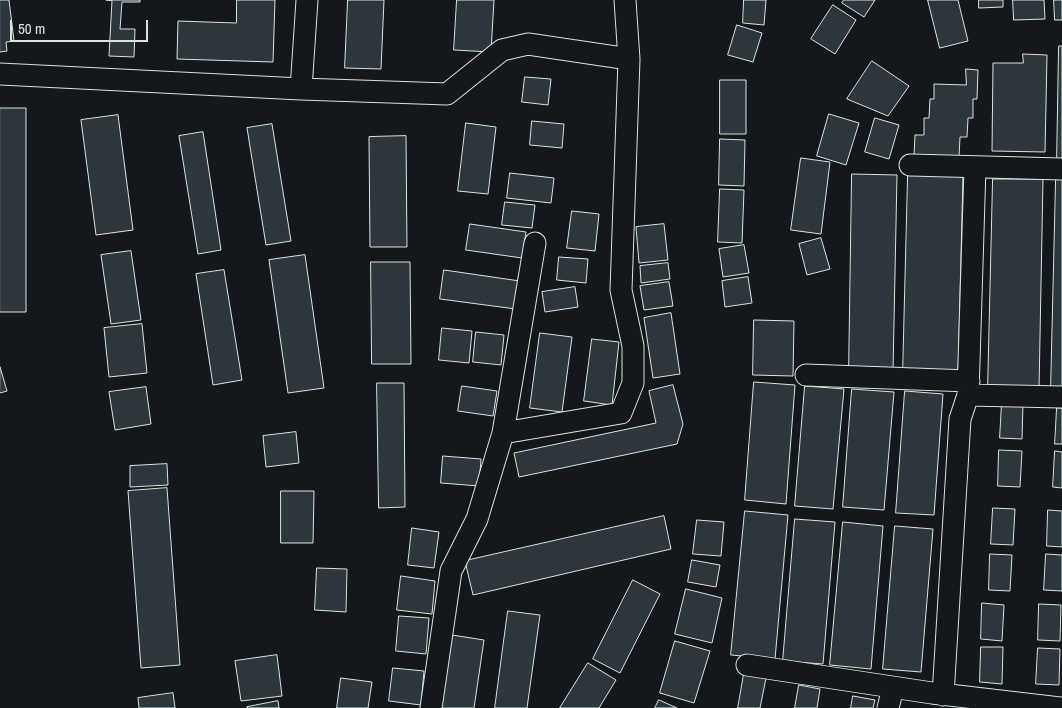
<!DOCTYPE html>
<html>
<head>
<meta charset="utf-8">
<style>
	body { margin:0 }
	#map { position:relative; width:1062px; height:708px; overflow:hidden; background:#14181c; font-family:"Archivo Narrow",sans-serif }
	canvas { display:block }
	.scale { position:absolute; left:10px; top:20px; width:138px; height:22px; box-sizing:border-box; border:2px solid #d8e6dc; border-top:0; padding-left:6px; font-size:15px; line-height:18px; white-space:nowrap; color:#d8e6dc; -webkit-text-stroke:4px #14181c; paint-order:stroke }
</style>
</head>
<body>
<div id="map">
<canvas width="1062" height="708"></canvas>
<div class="scale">50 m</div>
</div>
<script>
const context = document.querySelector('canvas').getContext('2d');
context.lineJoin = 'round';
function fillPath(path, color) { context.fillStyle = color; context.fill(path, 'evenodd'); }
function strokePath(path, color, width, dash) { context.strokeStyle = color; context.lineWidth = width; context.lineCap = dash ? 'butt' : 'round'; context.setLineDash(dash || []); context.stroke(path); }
const building = new Path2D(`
	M 0,0 L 9,0 L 14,41 L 6,42 L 7,51 L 0,52 Z
	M 106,0 L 140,0 L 140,2 L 122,2 L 120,29 L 135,29 L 134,57 L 109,56 L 112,1 Z
	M 237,0 L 275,0 L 273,62 L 177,59 L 178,21 L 236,23 Z
	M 348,0 L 384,0 L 381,69 L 345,68 Z
	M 457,0 L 494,0 L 491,52 L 454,50 Z
	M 744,0 L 766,0 L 764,25 L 743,23 Z
	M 844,0 L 875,0 L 864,17 L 842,3 Z
	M 928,0 L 958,0 L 968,41 L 940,48 Z
	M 979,0 L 1003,0 L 1003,7 L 979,8 Z
	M 1013,0 L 1044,0 L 1045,19 L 1014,20 Z
	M 1054,0 L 1062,0 L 1062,20 L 1055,20 Z
	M 833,5 L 856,20 L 835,54 L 811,39 Z
	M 737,25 L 762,33 L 753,62 L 728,55 Z
	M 1059,46 L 1062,46 L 1062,161 L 1057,161 Z
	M 1023,54 L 1047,55 L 1045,152 L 992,151 L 993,63 L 1023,63 Z
	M 872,61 L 909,86 L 888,116 L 847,99 Z
	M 966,69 L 978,70 L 977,99 L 973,99 L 973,118 L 968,118 L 967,137 L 960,137 L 959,157 L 914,156 L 915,135 L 924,135 L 924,118 L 929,118 L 930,99 L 934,99 L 934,84 L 966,85 Z
	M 525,77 L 551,79 L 548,105 L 522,102 Z
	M 720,80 L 746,80 L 746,134 L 720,134 Z
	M 0,108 L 26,108 L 26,312 L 0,312 Z
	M 829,114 L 859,123 L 846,165 L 817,156 Z
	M 118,115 L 133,230 L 96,235 L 81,120 Z
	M 875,118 L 899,125 L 889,159 L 865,152 Z
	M 532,121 L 564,124 L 562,148 L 530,145 Z
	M 466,123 L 496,127 L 488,194 L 458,191 Z
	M 272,124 L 291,241 L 266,245 L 247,128 Z
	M 203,132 L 221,250 L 198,254 L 179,136 Z
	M 406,136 L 407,247 L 370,247 L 369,137 Z
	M 720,139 L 745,140 L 744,186 L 719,185 Z
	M 801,158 L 830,162 L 821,234 L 791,230 Z
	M 510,173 L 554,178 L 551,203 L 507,198 Z
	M 852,174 L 897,175 L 893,371 L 849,371 Z
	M 908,175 L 963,176 L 958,374 L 903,373 Z
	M 993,179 L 1043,179 L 1039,389 L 988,388 Z
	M 1056,179 L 1062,179 L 1062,389 L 1051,389 Z
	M 720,189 L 744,190 L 742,243 L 718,242 Z
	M 505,202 L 535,205 L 532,228 L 502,225 Z
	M 572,211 L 599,214 L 595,251 L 567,248 Z
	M 470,224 L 526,232 L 522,258 L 466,250 Z
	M 664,224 L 668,260 L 639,263 L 636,227 Z
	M 821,238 L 830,269 L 807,275 L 799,244 Z
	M 744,245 L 749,273 L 723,277 L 719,249 Z
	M 131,251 L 141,320 L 111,324 L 101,255 Z
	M 305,255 L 324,388 L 288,393 L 269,260 Z
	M 559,257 L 588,259 L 586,283 L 557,280 Z
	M 371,262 L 410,262 L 411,364 L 372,364 Z
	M 668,263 L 670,279 L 641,283 L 640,266 Z
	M 224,270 L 242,380 L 213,385 L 196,274 Z
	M 444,270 L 520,281 L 516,309 L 440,299 Z
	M 748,277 L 752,303 L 725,307 L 722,281 Z
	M 669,282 L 673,306 L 644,310 L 640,286 Z
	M 575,287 L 578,307 L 545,312 L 542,292 Z
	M 671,313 L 680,374 L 653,378 L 644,318 Z
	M 754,320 L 794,321 L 793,376 L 753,375 Z
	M 142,324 L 147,373 L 109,377 L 104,328 Z
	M 442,328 L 472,331 L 469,363 L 439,360 Z
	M 476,332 L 504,335 L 501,365 L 473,362 Z
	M 540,333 L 572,337 L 562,412 L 530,408 Z
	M 592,339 L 619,342 L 612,405 L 584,401 Z
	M 0,367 L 7,391 L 0,393 Z
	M 754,382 L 795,385 L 786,504 L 745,500 Z
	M 377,383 L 404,383 L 405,507 L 379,508 Z
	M 673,385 L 683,424 L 677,444 L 519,477 L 514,453 L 656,423 L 649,391 Z
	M 462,386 L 497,391 L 493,416 L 458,411 Z
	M 805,386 L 844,389 L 833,509 L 795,506 Z
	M 146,387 L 151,424 L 115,430 L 109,392 Z
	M 852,389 L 894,392 L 884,510 L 843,507 Z
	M 905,391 L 943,394 L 934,515 L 896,513 Z
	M 1002,402 L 1023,403 L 1022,439 L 1000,438 Z
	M 1057,408 L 1062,408 L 1062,444 L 1055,444 Z
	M 296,432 L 299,463 L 266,467 L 263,436 Z
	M 999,450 L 1022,451 L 1020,487 L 998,486 Z
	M 1055,451 L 1062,452 L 1062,488 L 1053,487 Z
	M 443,456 L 481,459 L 479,486 L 441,483 Z
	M 167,464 L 168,485 L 130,487 L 130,466 Z
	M 167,488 L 180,665 L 141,668 L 128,491 Z
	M 281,491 L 314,491 L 313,543 L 281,543 Z
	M 993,508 L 1015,509 L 1013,545 L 991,544 Z
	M 1048,510 L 1062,511 L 1062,547 L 1047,546 Z
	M 745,511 L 788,515 L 775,659 L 731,655 Z
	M 664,516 L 671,549 L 473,595 L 465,561 Z
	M 795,519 L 835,522 L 823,664 L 783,661 Z
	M 697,520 L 724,522 L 721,556 L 693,554 Z
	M 843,522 L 883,526 L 871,669 L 830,665 Z
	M 895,526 L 933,529 L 921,672 L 883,669 Z
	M 412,528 L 439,532 L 434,568 L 408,565 Z
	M 990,554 L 1012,555 L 1010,591 L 989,590 Z
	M 1046,554 L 1062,555 L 1062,591 L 1044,590 Z
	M 692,560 L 720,565 L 716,587 L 688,582 Z
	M 317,568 L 347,569 L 346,612 L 315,610 Z
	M 401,576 L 435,581 L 432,614 L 397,610 Z
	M 633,580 L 660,594 L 620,673 L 593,659 Z
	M 686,589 L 722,598 L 712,643 L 675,634 Z
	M 982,603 L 1004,605 L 1002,641 L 981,639 Z
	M 1039,604 L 1061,605 L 1060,641 L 1038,640 Z
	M 508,611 L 540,615 L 527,708 L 495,708 Z
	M 399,616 L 429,618 L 426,654 L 396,651 Z
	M 452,635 L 484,640 L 474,708 L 441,708 Z
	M 675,641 L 710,651 L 694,703 L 660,693 Z
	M 981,647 L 1003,647 L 1002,684 L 980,682 Z
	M 1038,648 L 1060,649 L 1059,685 L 1036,684 Z
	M 277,655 L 282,696 L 241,701 L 235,661 Z
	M 588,663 L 616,680 L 599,708 L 560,708 Z
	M 393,668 L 424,671 L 421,705 L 389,701 Z
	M 744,674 L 766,678 L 760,708 L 738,708 Z
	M 341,678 L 372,682 L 368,708 L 337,708 Z
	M 799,685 L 820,689 L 817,708 L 795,708 Z
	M 173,693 L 175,708 L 139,708 L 138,698 Z
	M 853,696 L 875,700 L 873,708 L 851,708 Z
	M 659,700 L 677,708 L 655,708 Z
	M 278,701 L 279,708 L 248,708 L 247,707 Z`);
fillPath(building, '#2c363c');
strokePath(building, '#d8e6dc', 1);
const minor = new Path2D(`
	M 0,74 L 301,89 L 447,94 L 502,50 L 528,44 L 629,59
	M 301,89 L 307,0
	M 910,165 L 1062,169
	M 806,375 L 969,381
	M 968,395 L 1062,397
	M 503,433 L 535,243
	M 747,665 L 932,693 L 1060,708
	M 943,695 L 960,419 L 968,395 L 975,167
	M 431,708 L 451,571 L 477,519 L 503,433 L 621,413 L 633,383 L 633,346 L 621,290 L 629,59 L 625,0
	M 888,708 L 893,688`);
strokePath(minor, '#d8e6dc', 23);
strokePath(minor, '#14181c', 21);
</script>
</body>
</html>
